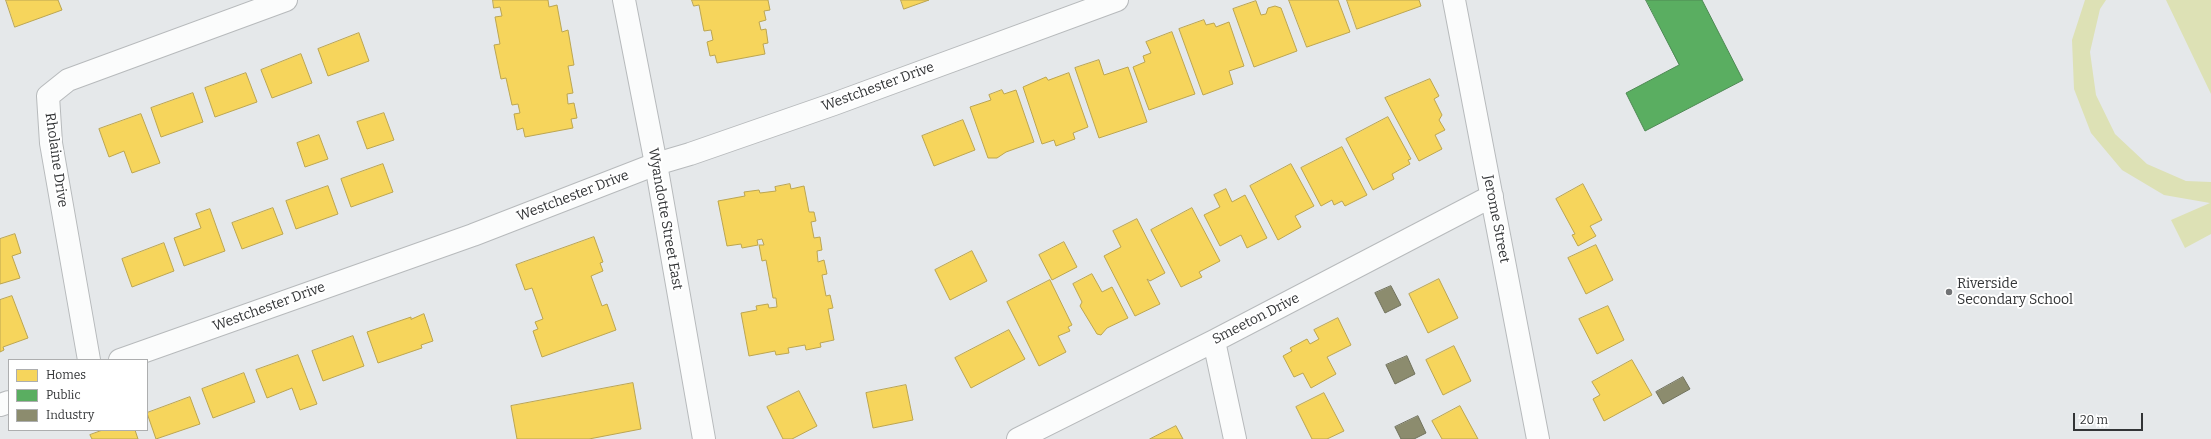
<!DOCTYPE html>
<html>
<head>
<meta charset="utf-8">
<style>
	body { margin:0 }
	#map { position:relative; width:2211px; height:439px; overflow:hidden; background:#e5e8ea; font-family:Bitter,serif }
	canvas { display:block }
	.legend { position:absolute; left:8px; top:359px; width:140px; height:72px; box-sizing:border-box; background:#fff; border:1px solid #adaeaf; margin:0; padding:5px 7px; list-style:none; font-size:12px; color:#323436 }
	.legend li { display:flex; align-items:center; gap:8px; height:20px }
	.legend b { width:20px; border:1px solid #adaeaf }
	.scale { position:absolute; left:2073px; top:413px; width:70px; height:18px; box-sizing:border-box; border:2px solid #323436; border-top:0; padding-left:5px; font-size:12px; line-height:14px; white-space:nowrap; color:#323436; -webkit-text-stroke:3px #fff; paint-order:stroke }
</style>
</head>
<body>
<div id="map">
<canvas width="2211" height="439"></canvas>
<ul class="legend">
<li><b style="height:11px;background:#f6d55c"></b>Homes</li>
<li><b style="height:11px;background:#5aae61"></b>Public</li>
<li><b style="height:11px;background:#8c8c6e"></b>Industry</li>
</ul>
<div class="scale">20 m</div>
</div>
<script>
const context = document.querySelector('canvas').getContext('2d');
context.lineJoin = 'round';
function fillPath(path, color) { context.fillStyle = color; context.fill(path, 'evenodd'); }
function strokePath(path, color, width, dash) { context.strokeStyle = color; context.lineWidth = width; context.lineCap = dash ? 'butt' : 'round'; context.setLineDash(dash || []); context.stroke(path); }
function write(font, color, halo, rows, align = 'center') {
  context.font = font + ' Bitter,serif'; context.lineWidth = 4; context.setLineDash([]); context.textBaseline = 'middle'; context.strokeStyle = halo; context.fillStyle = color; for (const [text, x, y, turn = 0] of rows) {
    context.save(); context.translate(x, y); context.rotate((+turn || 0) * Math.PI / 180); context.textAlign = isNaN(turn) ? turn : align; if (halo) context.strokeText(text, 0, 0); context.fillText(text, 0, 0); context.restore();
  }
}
fillPath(new Path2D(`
	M 2085,0 L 2106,0 L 2100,9 L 2090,52 L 2096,95 L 2115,134 L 2147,164 L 2186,181 L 2211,182 L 2211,234 L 2185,248 L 2171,220 L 2210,203 L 2164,195 L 2122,170 L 2091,133 L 2074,89 L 2072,40 Z
	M 2166,0 L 2211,0 L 2211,94 Z`), '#dde1b5');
const homes = new Path2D(`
	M 6,0 L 58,0 L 62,10 L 15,27 Z
	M 493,0 L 548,0 L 549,7 L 557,5 L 562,32 L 568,30 L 574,65 L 568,66 L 573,93 L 567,94 L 568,104 L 574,103 L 577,118 L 571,119 L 573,128 L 525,137 L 523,128 L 517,130 L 514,114 L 520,113 L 518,104 L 512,105 L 506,78 L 501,79 L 494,45 L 500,44 L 495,17 L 502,16 L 500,7 L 494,8 Z
	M 692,0 L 768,0 L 770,10 L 764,11 L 766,20 L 759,22 L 761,30 L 766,29 L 768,43 L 763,44 L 765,54 L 717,63 L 715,55 L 710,56 L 707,42 L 713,40 L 711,30 L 704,31 L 699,5 L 694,6 Z
	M 901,0 L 929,0 L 904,9 Z
	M 1289,0 L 1338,0 L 1350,32 L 1307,47 Z
	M 1347,0 L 1419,0 L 1421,6 L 1357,29 Z
	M 1256,1 L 1261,15 L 1266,14 L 1268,8 L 1275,6 L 1281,8 L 1297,51 L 1254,67 L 1233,9 Z
	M 1204,20 L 1206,25 L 1214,23 L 1216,27 L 1229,22 L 1244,66 L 1229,71 L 1233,84 L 1203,95 L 1179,29 Z
	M 1172,32 L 1195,94 L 1149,110 L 1133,67 L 1145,62 L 1143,56 L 1151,53 L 1146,42 Z
	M 359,33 L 369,61 L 328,76 L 318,49 Z
	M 301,54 L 312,83 L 272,98 L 261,70 Z
	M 1099,60 L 1104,75 L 1128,67 L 1147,122 L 1099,138 L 1075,68 Z
	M 246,73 L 257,102 L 215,117 L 205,88 Z
	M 1069,73 L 1088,127 L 1073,133 L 1075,139 L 1056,146 L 1054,140 L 1042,144 L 1023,87 L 1046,77 L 1048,80 Z
	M 1430,79 L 1439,96 L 1434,99 L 1442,115 L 1439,120 L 1445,130 L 1435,135 L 1442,149 L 1419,161 L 1385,98 Z
	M 1002,90 L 1004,94 L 1016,90 L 1034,142 L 1006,152 L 997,158 L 988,158 L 970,107 L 991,100 L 989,95 Z
	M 193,93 L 203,122 L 161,137 L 151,108 Z
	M 384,113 L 394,140 L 367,149 L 357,122 Z
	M 141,114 L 160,163 L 132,173 L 124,151 L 109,157 L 99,129 Z
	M 1388,117 L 1411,159 L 1408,160 L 1410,164 L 1392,174 L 1394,179 L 1373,190 L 1346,139 Z
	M 963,120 L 975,150 L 934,166 L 922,136 Z
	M 319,135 L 328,159 L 305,167 L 297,143 Z
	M 1342,147 L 1367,195 L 1345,206 L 1342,201 L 1334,205 L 1332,200 L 1321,206 L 1301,168 Z
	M 383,164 L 393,192 L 351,207 L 341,179 Z
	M 1291,164 L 1314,206 L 1295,216 L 1301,227 L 1278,240 L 1250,186 Z
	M 790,184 L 791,189 L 804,186 L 809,212 L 814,212 L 816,221 L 811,222 L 814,238 L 820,237 L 822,250 L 817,251 L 818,262 L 824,260 L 827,274 L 822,275 L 826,296 L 830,295 L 833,308 L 828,309 L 834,340 L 820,343 L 821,347 L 806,350 L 805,345 L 788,348 L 789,353 L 776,355 L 775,351 L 749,356 L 741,313 L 757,310 L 756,306 L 768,304 L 769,308 L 777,307 L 776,298 L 773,298 L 766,260 L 762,261 L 759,245 L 764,245 L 762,239 L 757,240 L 758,245 L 742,248 L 741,244 L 727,246 L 718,201 L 745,196 L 744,192 L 759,190 L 760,193 L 776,191 L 775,187 Z
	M 1583,184 L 1602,220 L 1590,226 L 1596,236 L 1578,246 L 1572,235 L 1575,234 L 1556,199 Z
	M 328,186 L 338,214 L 296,229 L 286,201 Z
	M 1226,189 L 1232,202 L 1245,195 L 1267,238 L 1247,248 L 1241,235 L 1220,246 L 1204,215 L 1220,207 L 1214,195 Z
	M 273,208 L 283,234 L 242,249 L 232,223 Z
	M 1192,208 L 1220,261 L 1199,272 L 1202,277 L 1181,287 L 1151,230 Z
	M 210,209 L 225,251 L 184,266 L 174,238 L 201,228 L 196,214 Z
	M 1137,219 L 1165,273 L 1150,281 L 1147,279 L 1160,304 L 1135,316 L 1104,256 L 1121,247 L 1113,231 Z
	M 15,234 L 21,253 L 12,256 L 20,278 L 0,284 L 0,239 Z
	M 594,237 L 603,262 L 600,263 L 603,271 L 591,276 L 602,306 L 607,304 L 616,330 L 542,357 L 533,331 L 538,329 L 535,322 L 543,319 L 532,288 L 525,290 L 516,265 Z
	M 1064,242 L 1077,267 L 1052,280 L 1039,255 Z
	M 164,243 L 174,271 L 132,287 L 122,259 Z
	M 1596,245 L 1613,280 L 1586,294 L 1568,258 Z
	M 972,251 L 987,281 L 950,300 L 935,270 Z
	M 1092,274 L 1102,292 L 1112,287 L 1128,318 L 1107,328 L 1101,335 L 1097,334 L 1080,306 L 1082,302 L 1073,284 Z
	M 1439,279 L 1458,318 L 1428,333 L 1409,294 Z
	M 1050,280 L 1072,325 L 1068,327 L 1070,331 L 1058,336 L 1066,352 L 1039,366 L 1007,302 Z
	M 12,296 L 28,338 L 3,347 L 4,350 L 0,352 L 0,300 Z
	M 1608,306 L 1624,340 L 1597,354 L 1579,319 Z
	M 424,314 L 433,341 L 421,345 L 422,348 L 378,363 L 367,332 L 411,317 L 411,319 Z
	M 1338,318 L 1351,345 L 1327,357 L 1336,374 L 1311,388 L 1303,373 L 1294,377 L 1283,356 L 1292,351 L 1290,348 L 1307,339 L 1310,344 L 1319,339 L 1314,330 Z
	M 1009,330 L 1025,359 L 971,388 L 955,358 Z
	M 353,336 L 364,366 L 323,381 L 312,351 Z
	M 1454,346 L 1471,381 L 1443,395 L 1426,360 Z
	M 298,355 L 317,404 L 300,410 L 292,388 L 267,398 L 256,370 Z
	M 1632,360 L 1652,395 L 1604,421 L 1593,399 L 1600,395 L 1592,382 Z
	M 244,373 L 255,402 L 213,418 L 202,389 Z
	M 633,383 L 641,429 L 589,439 L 517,439 L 511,406 Z
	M 906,385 L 913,420 L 873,428 L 866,393 Z
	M 799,391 L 817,426 L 792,439 L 783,439 L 767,407 Z
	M 1324,393 L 1344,431 L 1327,439 L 1312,439 L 1296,407 Z
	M 190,397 L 200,424 L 156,439 L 147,413 Z
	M 1460,406 L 1478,439 L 1442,439 L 1432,421 Z
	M 1176,426 L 1183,439 L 1150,439 Z
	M 103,430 L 135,430 L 138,439 L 92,439 L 90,435 Z`);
fillPath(homes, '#f6d55c');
strokePath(homes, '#bba551', 1);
const public = new Path2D(`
	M 1646,0 L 1702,0 L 1743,80 L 1645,131 L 1626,93 L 1679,65 Z`);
fillPath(public, '#5aae61');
strokePath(public, '#4e8954', 1);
const industry = new Path2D(`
	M 1391,286 L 1401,305 L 1385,313 L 1375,293 Z
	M 1407,356 L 1415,374 L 1395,384 L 1386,365 Z
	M 1683,377 L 1690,389 L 1663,404 L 1656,392 Z
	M 1418,416 L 1426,433 L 1414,439 L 1401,439 L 1395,427 Z`);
fillPath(industry, '#8c8c6e');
strokePath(industry, '#71725d', 1);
const street = new Path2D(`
	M 1454,0 L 1538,439
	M 1214,341 L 1235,439
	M 89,360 L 51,143 L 48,96 L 68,80 L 286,0
	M 120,360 L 473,235 L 656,164 L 690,154 L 834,104 L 1117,0
	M 0,405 L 9,402
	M 1018,439 L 1214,341 L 1492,196`);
const secondary = new Path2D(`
	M 624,0 L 656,164 L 704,439`);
strokePath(street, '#b7babc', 24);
strokePath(secondary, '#b7babc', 24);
strokePath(street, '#fbfcfc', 22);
strokePath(secondary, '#fbfcfc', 22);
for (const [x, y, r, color] of [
	[1949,292,4,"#717375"]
]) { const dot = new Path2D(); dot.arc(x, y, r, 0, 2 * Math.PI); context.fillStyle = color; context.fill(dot); strokePath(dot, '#fff', 1.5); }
write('14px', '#323436', '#fff', [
	["Westchester Drive",878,87,-20],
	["Rholaine Drive",56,160,82],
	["Westchester Drive",573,196,-21],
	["Wyandotte Street East",665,219,80],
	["Jerome Street",1496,219,79],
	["Westchester Drive",269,307,-20],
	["Smeeton Drive",1256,319,-27]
]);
write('14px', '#323436', '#fff', [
	["Riverside",1957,284],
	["Secondary School",1957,300]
], 'left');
</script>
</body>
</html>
